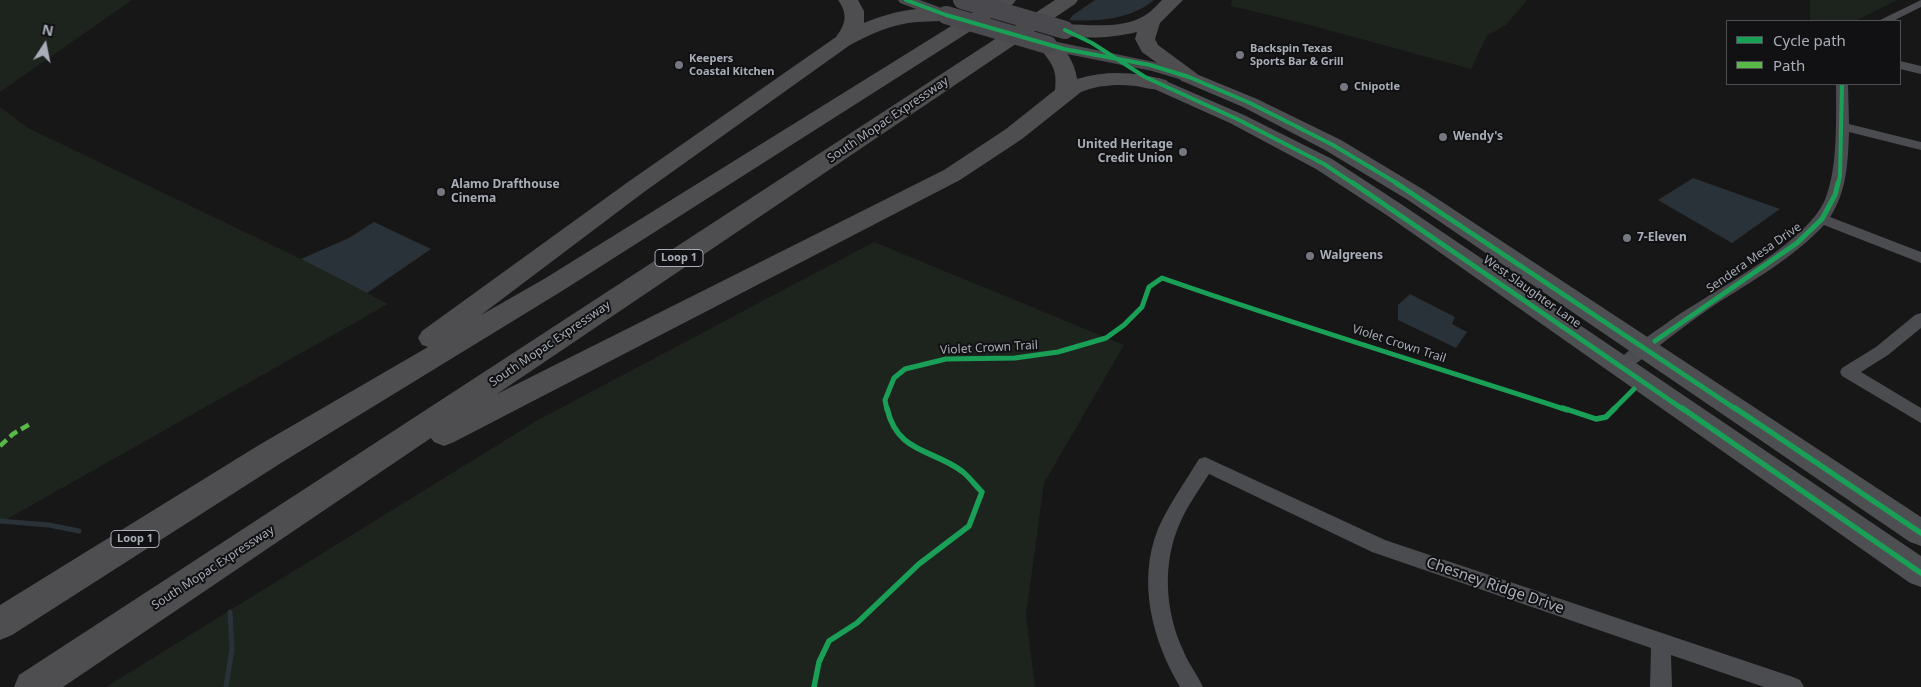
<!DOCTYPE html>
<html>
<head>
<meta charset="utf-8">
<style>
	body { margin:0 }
	#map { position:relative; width:1921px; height:687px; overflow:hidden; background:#171717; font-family:"Noto Sans",sans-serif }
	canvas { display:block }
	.legend { position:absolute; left:1726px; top:20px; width:175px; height:65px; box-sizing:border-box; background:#111113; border:1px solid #4d4f55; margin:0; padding:6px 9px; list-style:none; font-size:15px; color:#a8adb8 }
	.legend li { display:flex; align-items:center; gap:10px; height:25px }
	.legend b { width:25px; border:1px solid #4d4f55 }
	.north { position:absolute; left:20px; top:20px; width:50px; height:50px; -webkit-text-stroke:4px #111113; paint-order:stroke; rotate:11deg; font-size:14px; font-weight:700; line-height:20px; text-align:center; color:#a8adb8 }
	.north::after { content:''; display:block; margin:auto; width:18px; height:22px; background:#a8adb8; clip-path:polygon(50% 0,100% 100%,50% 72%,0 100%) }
</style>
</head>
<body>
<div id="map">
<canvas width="1921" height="687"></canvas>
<ul class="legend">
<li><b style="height:6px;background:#1a9f57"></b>Cycle path</li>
<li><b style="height:6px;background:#58b947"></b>Path</li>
</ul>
<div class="north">N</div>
</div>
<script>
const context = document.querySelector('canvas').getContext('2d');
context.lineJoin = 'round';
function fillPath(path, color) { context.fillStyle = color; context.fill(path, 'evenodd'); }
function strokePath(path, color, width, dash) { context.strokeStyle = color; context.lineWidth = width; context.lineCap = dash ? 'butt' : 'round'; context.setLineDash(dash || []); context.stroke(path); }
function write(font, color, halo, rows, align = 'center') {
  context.font = font + ' "Noto Sans",sans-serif'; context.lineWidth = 4; context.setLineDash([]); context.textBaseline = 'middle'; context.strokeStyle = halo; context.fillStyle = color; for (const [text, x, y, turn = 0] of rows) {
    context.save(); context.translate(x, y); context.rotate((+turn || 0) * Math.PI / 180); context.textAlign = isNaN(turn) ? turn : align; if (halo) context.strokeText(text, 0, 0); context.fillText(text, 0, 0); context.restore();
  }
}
fillPath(new Path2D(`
	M 0,0 L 132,0 L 0,92 Z
	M 1232,0 L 1527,0 L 1506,25 L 1487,36 L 1471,69 L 1306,24 L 1231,6 Z
	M 1810,0 L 1897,0 L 1855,21 L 1810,21 Z
	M 0,107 L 28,128 L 301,259 L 388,304 L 0,523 Z
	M 874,242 L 1124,345 L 1044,483 L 1026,615 L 1035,687 L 106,687 L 538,420 Z`), '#1d241e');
fillPath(new Path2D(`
	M 1095,0 L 1154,0 C 1132,19 1097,22 1069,20 L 1073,15 Z
	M 1693,178 L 1780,209 L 1732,243 L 1658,200 Z
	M 374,222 L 431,249 L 367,293 L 301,259 L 349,238 Z
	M 1410,294 L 1455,317 L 1452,324 L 1467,332 L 1456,348 L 1398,320 L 1398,305 Z`), '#2a3239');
strokePath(new Path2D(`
	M 0,521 L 49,525 L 79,531
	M 226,687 L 232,649 L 230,612`), '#2a3239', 5);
fillPath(new Path2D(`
	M 1921,0 L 1921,7 L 1893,21 L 1878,21 Z
	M 1900,61 L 1921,66 L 1921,74 L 1900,69 Z
	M 1836,84 L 1848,84 L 1849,124 L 1921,142 L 1921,150 L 1849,132 C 1848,161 1847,192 1830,217 L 1921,252 L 1921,263 L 1824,225 C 1792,259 1752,281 1713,306 C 1684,326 1656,348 1628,370 L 1622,372 L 1616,370 L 1614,366 C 1621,354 1654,332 1667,323 C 1709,292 1809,244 1826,197 C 1838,166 1836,117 1836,84 Z
	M 1921,313 L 1921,328 L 1888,355 L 1861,372 L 1921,408 L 1921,423 L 1842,376 L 1840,372 L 1842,368 L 1876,347 L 1915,315 Z
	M 1205,457 L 1385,540 L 1793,677 L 1800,680 L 1804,687 L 1764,687 L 1671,655 L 1672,687 L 1650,687 L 1651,648 L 1372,552 L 1209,474 C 1199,490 1187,506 1180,523 C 1162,563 1165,611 1183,650 C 1188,663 1197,674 1203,687 L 1180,687 C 1152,640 1137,581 1158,529 C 1169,504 1185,482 1199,459 Z`), '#4b4c50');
fillPath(new Path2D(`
	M 898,0 L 920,0 L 952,12 L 954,15 L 952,18 L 940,18 L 900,3 Z
	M 1048,40 L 1154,62 L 1195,73 L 1198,77 L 1195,81 L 1189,82 L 1152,71 L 1042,49 L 1040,45 L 1042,41 Z`), '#4a4a4e');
fillPath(new Path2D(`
	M 1189,71 L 1257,99 L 1341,140 L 1424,190 L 1921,517 L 1921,546 L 1910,542 L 1408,200 L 1325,150 L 1243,107 L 1182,81 L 1179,77 L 1182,73 Z
	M 1159,78 L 1244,115 L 1332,159 L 1404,206 L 1921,556 L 1921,587 L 1910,583 L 1388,216 L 1316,169 L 1230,123 L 1152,88 L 1149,84 L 1152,80 Z`), '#4d4f52');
fillPath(new Path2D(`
	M 838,0 L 858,0 L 864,11 L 864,23 C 890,12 925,4 953,11 L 956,15 L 953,19 C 941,22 929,21 917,22 C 893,24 872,33 850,45 L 644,192 L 481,315 L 544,279 L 993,0 L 1016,0 L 1013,4 L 562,291 L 281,463 L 12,635 L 0,640 L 0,605 L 259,445 L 428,347 L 422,345 L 418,338 L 422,331 L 628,182 L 836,37 C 846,24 848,14 838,0 Z
	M 1055,0 L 1078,0 L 1075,4 L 497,394 L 944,170 L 1006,129 L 1055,90 C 1058,67 1050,63 1038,45 L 1041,41 C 1060,36 1075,61 1077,79 C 1107,70 1136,72 1166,80 L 1170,84 L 1166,88 C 1156,91 1146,88 1136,86 C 1117,84 1099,85 1081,92 L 1022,139 L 960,180 L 454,442 L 444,446 L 434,442 L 431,438 L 63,687 L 14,687 L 19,675 Z
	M 1162,0 L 1183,0 L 1160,23 L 1155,39 L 1158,45 L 1196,73 L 1200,77 L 1196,81 L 1189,83 L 1182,81 L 1142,52 L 1135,39 L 1137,32 C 1113,38 1082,40 1058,34 L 1055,30 L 1058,26 L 1065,24 C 1090,25 1122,29 1144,16 C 1151,12 1156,6 1162,0 Z`), '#4e4e51');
strokePath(new Path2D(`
	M 962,0 L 1065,30
	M 946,15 L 1048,45`), '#4a4a4e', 18);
strokePath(new Path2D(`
	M 0,446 L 13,434 L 30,424`), '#58b947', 4.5, [9, 4.5]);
strokePath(new Path2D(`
	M 906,0 L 946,15 L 1064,49 L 1150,65 L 1189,77 L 1250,103 L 1333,145 L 1398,184
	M 1065,30 L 1092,43 L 1145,77 L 1237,119 L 1324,164 L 1354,184
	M 1838,184 L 1840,176 L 1842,84`), '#1a9f57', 4);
strokePath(new Path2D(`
	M 1353,183 L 1684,410
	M 1396,183 L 1737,410
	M 1655,341 L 1797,243 L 1822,219 L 1835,195 L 1838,183
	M 887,410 L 885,400 L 894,378 L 905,369 L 946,359 L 1015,358 L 1058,352 L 1106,338 L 1124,325 L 1142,307 L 1149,287 L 1162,278 C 1296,325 1432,366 1567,410
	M 1613,410 L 1634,389`), '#1a9f57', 5);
strokePath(new Path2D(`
	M 1563,408 L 1596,419 L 1606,417 L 1615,408
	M 1682,408 L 1921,573
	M 1735,408 L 1921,533
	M 814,687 L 819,662 L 829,641 L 857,623 L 919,564 L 969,526 L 982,492 C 976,486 970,478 963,472 C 934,449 897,454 887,408`), '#1a9f57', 5.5);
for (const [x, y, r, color] of [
	[1240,55,5,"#757880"],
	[679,65,5,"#757880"],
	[1344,87,5,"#757880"],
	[1443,137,5,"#757880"],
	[1183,152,5,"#757880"],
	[441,192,5,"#757880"],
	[1627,238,5,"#757880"],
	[1310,256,5,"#757880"]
]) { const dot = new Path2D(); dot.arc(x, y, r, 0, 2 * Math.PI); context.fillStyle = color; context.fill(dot); strokePath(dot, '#111113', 2); }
write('bold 11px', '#a8adb8', '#111113', [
	["Backspin Texas",1250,49],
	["Sports Bar & Grill",1250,62],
	["Keepers",689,59],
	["Coastal Kitchen",689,72],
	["Chipotle",1354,87]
], 'left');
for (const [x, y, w] of [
	[679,258,48],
	[135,539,48]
]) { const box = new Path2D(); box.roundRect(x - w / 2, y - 8.5, w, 17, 4); context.fillStyle = '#111113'; context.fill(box); strokePath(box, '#a8adb8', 1); }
write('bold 11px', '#a8adb8', null, [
	["Loop 1",679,258],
	["Loop 1",135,539]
]);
write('12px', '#a8adb8', '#111113', [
	["South Mopac Expressway",888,120,-34],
	["Sendera Mesa Drive",1754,258,-35],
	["West Slaughter Lane",1532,292,35],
	["South Mopac Expressway",550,344,-34],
	["Violet Crown Trail",1399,344,18],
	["Violet Crown Trail",989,348,-3],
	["South Mopac Expressway",213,568,-33]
]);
write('bold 12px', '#a8adb8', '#111113', [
	["Wendy's",1453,137],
	["United Heritage",1173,145,"right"],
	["Credit Union",1173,159,"right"],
	["Alamo Drafthouse",451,185],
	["Cinema",451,199],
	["7-Eleven",1637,238],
	["Walgreens",1320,256]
], 'left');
write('15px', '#a8adb8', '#111113', [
	["Chesney Ridge Drive",1495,586,19]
]);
</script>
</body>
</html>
